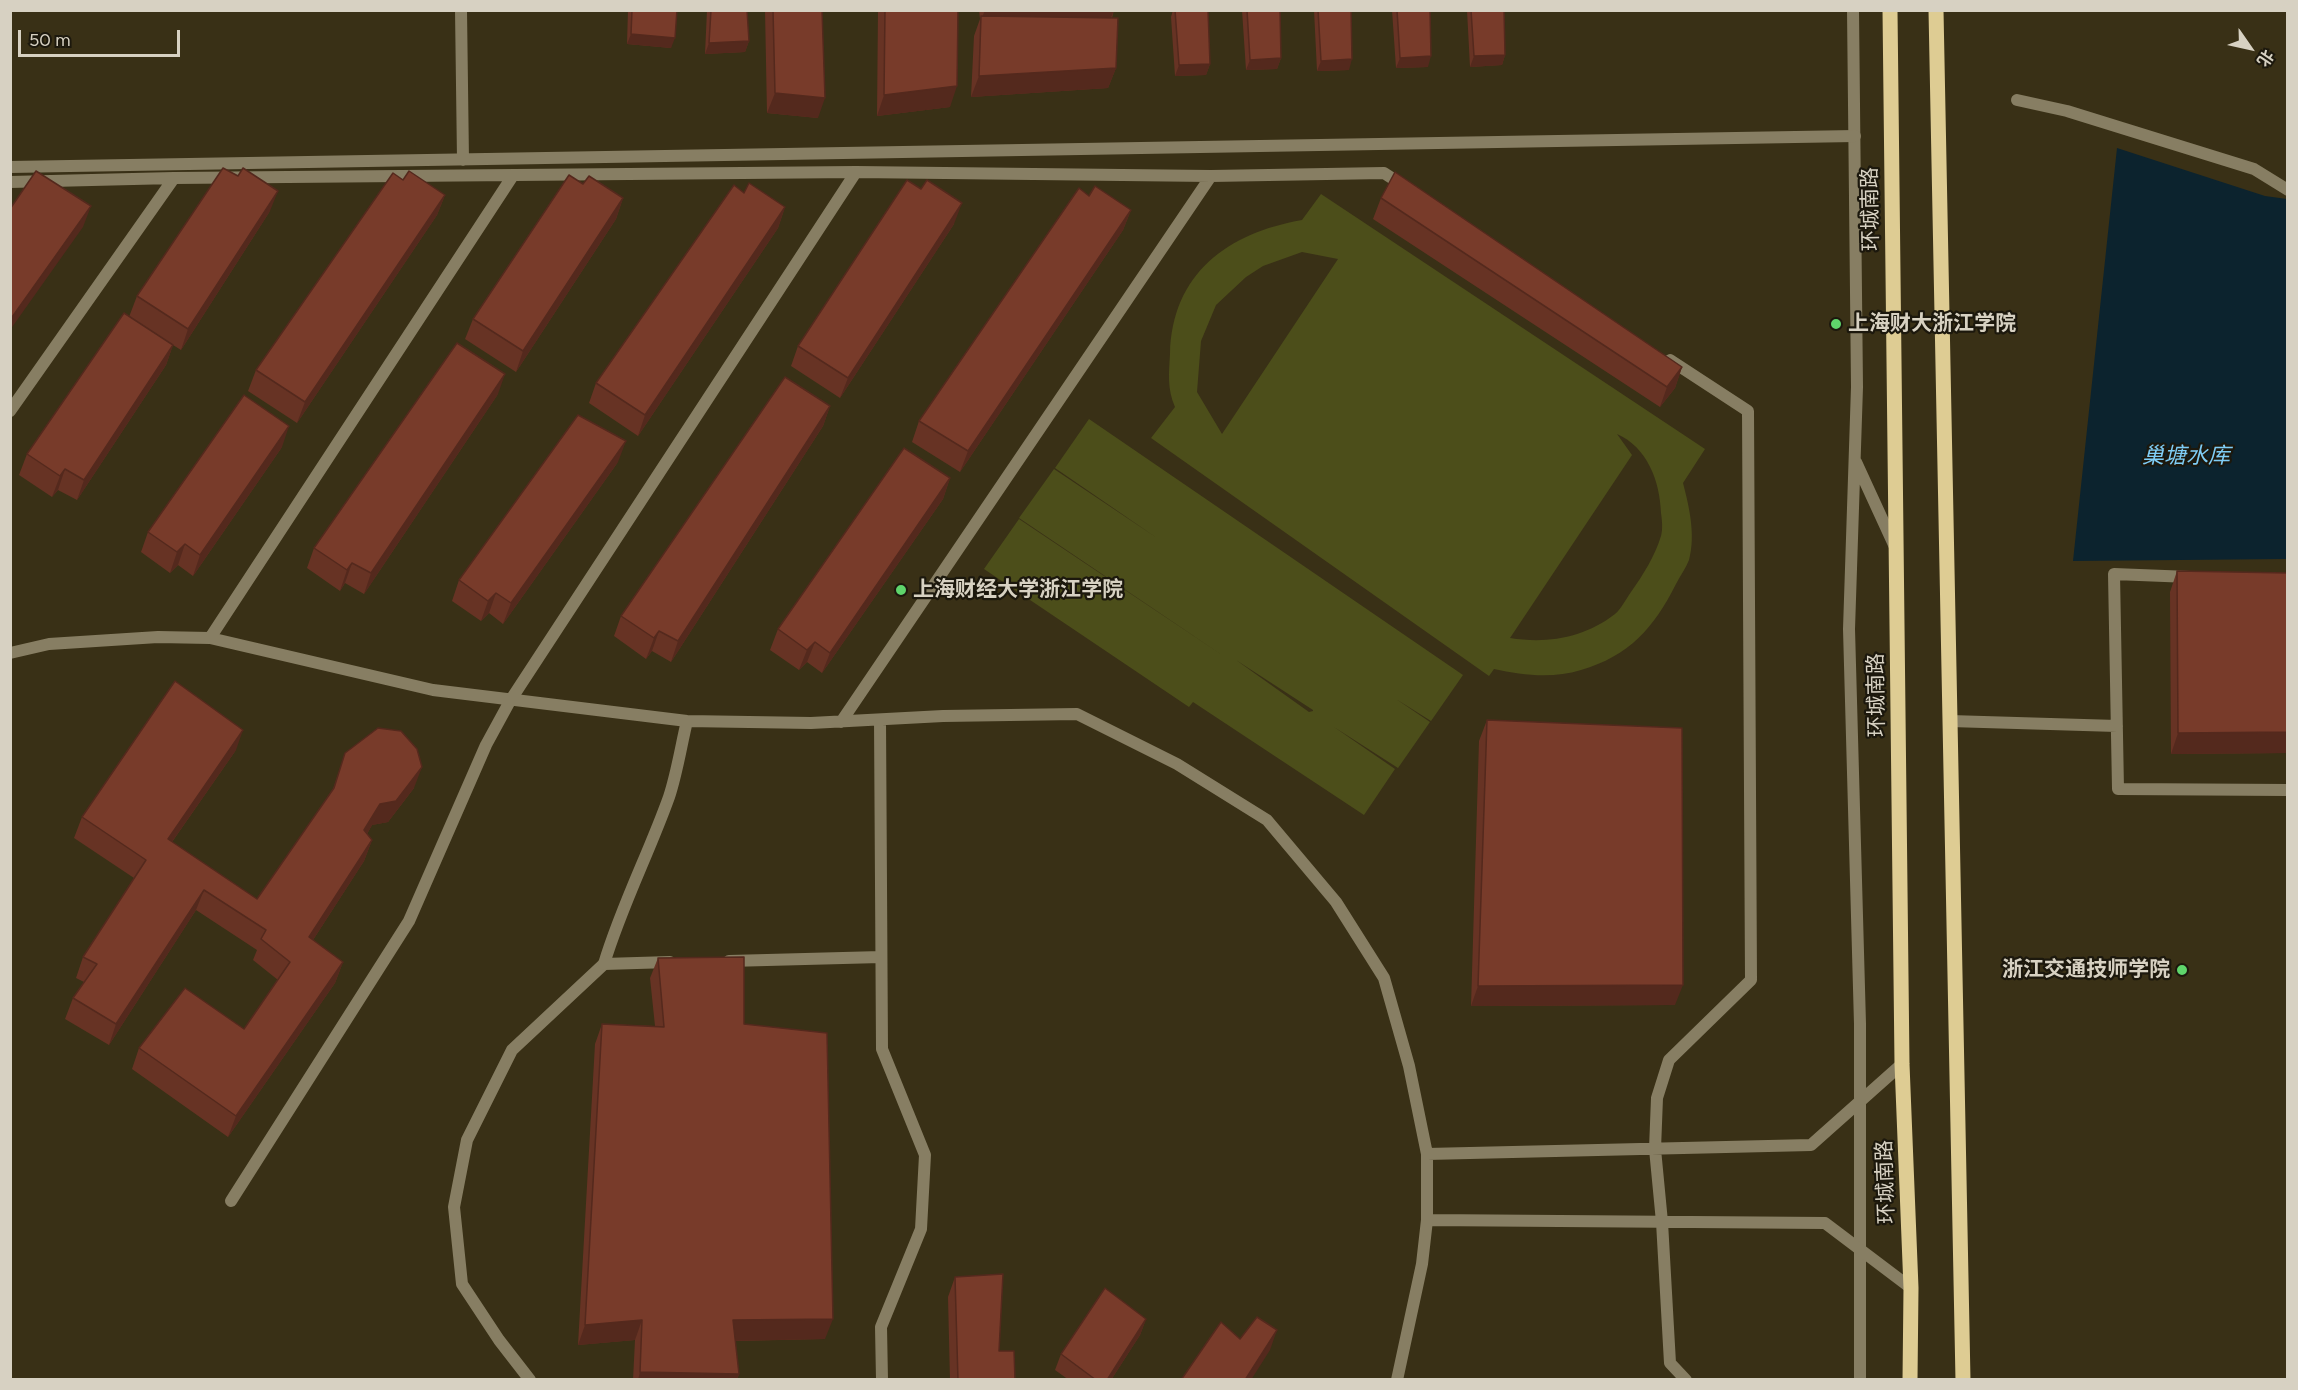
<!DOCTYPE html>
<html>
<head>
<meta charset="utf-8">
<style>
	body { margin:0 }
	#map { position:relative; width:2298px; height:1390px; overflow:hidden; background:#393016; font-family:Figtree,"Noto Sans SC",sans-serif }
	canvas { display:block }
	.frame { position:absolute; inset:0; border:12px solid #d7d1c2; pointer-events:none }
	.north { position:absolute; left:2220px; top:18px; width:60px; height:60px; -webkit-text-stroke:4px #1c180d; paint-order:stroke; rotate:124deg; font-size:16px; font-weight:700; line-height:24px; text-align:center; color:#d7d1c2 }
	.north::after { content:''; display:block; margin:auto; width:21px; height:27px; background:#d7d1c2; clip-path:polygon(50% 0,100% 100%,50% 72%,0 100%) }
	.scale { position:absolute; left:18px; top:30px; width:162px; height:27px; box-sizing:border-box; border:3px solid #d7d1c2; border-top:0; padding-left:8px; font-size:18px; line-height:21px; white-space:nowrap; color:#d7d1c2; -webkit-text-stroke:4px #1c180d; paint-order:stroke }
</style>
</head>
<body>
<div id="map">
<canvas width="2298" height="1390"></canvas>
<div class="frame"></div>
<div class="north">北</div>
<div class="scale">50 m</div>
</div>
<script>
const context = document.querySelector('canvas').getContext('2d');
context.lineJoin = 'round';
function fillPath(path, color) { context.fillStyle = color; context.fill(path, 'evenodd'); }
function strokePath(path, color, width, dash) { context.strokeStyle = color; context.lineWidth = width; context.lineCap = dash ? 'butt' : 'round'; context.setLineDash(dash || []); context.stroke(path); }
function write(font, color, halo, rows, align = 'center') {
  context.font = font + ' Figtree,"Noto Sans SC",sans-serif'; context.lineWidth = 4.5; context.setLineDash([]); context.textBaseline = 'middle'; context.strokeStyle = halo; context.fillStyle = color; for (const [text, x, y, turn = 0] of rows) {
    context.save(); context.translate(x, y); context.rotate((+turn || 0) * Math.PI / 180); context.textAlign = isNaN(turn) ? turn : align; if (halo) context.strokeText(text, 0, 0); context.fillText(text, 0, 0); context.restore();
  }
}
fillPath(new Path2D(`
	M 1321,194 L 1705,449 L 1683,483 C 1689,506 1696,535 1689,560 C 1686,568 1680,576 1676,584 C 1654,628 1629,656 1581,670 C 1552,679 1522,675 1494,669 L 1489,676 L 1151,438 L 1175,407 C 1167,389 1169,373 1170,354 C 1172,273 1228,233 1302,220 ZM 1302,252 L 1338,259 L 1222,434 L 1197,392 L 1201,341 L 1216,305 L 1246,277 L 1263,266 ZM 1617,434 C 1647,447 1660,481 1661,513 C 1662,520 1663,529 1661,536 C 1655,556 1643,575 1631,592 C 1626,599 1621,609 1615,614 C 1584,638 1547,644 1510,638 L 1632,455 Z
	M 1089,419 L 1463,675 L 1431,721 L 1396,699 L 1430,722 L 1398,768 L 1334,727 L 1395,769 L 1364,815 L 1193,702 L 1189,707 L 984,569 L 1019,519 L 1225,657 L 1019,518 L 1054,469 L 1157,538 L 1055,468 ZM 1236,660 L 1313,710 L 1313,711 L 1309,712 Z`), '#4c4e1a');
fillPath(new Path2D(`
	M 2117,148 L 2265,196 L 2287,199 L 2287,559 L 2073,561 Z`), '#0c232e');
strokePath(new Path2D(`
	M 1853,10 L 1857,387 L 1849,629 L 1860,1024 L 1860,1380
	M 2017,100 L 2067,111 L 2254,169 L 2288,190
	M 1856,462 L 1895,547
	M 2190,577 L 2114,574 L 2118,789 L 2288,790
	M 1950,721 L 2117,726
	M 530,1380 L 499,1340 L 462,1284 L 454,1207 L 467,1140 L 512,1050 L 604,964`), '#877e63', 12);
strokePath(new Path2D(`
	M 461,10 L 463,160
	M 10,167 L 1855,136
	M 10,182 L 174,178
	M 1670,360 L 1748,411 L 1751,980 L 1669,1060 L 1657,1098 L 1655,1149 L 1662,1222 L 1670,1363 L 1686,1380
	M 10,411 L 174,178 L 856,172 L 1211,176 L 1384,173 L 1404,186
	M 210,638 L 512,177
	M 10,653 L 49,644 L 158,637 L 210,638 L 433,690 L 687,721 L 811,723 L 943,716 L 1077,714 L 1177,764 L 1267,820 L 1336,902 L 1384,978 L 1409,1066 L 1427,1154 L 1427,1220 L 1422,1264 L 1397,1380
	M 880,720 L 882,1049 L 925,1155 L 921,1229 L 881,1327 L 882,1380
	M 841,722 L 1211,176
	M 729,961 L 881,957
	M 670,962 L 604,964 C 621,907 649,853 669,797 C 677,773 681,746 687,721
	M 1427,1154 L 1811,1145 L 1902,1064
	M 231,1201 L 409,921 L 486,745 L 510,701 L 856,172
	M 1427,1220 L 1825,1223 L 1911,1288`), '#877e63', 12);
strokePath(new Path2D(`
	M 1890,10 L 1902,1064 L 1911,1288 L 1910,1380
	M 1936,10 L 1963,1380`), '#decc93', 15);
fillPath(new Path2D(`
	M 628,10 L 677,10 L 671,48 L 627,44 Z
	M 707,10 L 747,10 L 749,41 L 745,52 L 705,54 Z
	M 765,10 L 822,10 L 818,118 L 767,113 Z
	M 878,10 L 958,10 L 950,107 L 877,116 Z
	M 979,10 L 1114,10 L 1112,18 L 1116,68 L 1108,88 L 971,97 L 974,36 L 980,19 Z
	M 1173,10 L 1208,10 L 1210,64 L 1206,75 L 1175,76 L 1171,17 Z
	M 1242,10 L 1280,10 L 1281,58 L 1277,69 L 1246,70 Z
	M 1314,10 L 1351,10 L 1349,70 L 1317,71 Z
	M 1392,10 L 1430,10 L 1428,67 L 1396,68 Z
	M 1467,10 L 1504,10 L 1505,55 L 1502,65 L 1470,67 Z
	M 403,180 L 445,195 L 437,215 L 297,423 L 248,391 L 256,370 Z
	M 921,189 L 954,224 L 840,398 L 791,366 L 798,346 Z
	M 744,193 L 785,207 L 778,228 L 638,436 L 589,403 L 596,383 Z
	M 1089,196 L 1131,210 L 1123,230 L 960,472 L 912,442 L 919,421 Z
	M 623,198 L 616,219 L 516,372 L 465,339 L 473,319 Z
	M 1381,198 L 1682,367 L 1675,388 L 1660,407 L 1373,219 Z
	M 270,211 L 181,350 L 173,345 L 166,365 L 77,500 L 58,490 L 52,497 L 19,475 L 27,454 L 129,317 L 137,296 Z
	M 498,394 L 364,594 L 345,583 L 340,591 L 307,568 L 314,548 Z
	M 830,406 L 823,426 L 671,662 L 652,651 L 646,659 L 614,636 L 621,616 Z
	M 282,447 L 193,576 L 178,565 L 170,573 L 141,552 L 148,532 Z
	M 618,462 L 503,624 L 489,613 L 481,621 L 452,601 L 459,580 Z
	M 950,478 L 943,499 L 822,673 L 807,662 L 799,670 L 770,650 L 778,629 Z
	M 2177,571 L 2288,573 L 2288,753 L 2171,754 L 2170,592 Z
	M 1487,720 L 1675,1005 L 1471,1006 L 1479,741 Z
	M 236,750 L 172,842 L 257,899 L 333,789 L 345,753 L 414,788 L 388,822 L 372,825 L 367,834 L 372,840 L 364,861 L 313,940 L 343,962 L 335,983 L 228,1137 L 132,1069 L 139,1048 L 244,1029 L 278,980 L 253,960 L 257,950 L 196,910 L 109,1045 L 65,1019 L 73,998 L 84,982 L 76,978 L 83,957 L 134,878 L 74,838 L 82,817 Z
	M 658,958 L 744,1024 L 825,1339 L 735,1341 L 739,1374 L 737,1380 L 633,1380 L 635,1340 L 578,1345 L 595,1044 L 602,1024 L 655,1026 L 650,978 Z
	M 955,1277 L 999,1351 L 1015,1380 L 950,1380 L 948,1297 Z
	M 1146,1319 L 1140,1335 L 1111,1380 L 1069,1380 L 1055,1370 L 1061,1354 Z`), '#673324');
fillPath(new Path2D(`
	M 985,10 L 1114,10 L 1111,18 L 980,23 Z
	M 631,34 L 675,38 L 671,48 L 627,44 Z
	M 749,41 L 745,52 L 705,54 L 709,43 Z
	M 1505,55 L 1502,65 L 1470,67 L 1474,56 Z
	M 1431,56 L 1428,67 L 1396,68 L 1400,58 Z
	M 1281,58 L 1277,69 L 1246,70 L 1250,60 Z
	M 1352,59 L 1349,70 L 1317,71 L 1321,61 Z
	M 1210,64 L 1206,75 L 1175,76 L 1179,65 Z
	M 1116,68 L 1108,88 L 971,97 L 979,76 Z
	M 957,86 L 950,107 L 877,116 L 884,95 Z
	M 775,93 L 825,98 L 818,118 L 767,113 Z
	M 278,191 L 270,211 L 181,350 L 188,329 Z
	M 445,195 L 437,215 L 297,423 L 305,402 Z
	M 623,198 L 616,219 L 516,372 L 523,351 Z
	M 962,203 L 954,224 L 840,398 L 848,378 Z
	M 91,206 L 83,227 L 10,330 L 10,320 Z
	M 785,207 L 778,228 L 638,436 L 645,415 Z
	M 1131,210 L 1123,230 L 960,472 L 968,451 Z
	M 173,345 L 166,365 L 77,500 L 84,480 Z
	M 1682,367 L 1675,388 L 1660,407 L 1667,387 Z
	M 505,374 L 498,394 L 364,594 L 371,573 Z
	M 830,406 L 823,426 L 671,662 L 678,641 Z
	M 289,426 L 282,447 L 193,576 L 200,555 Z
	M 626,441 L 618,462 L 503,624 L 511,603 Z
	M 65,469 L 58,490 L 52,497 L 60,476 Z
	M 950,478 L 943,499 L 822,673 L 830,653 Z
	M 185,544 L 178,565 L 170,573 L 177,552 Z
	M 352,563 L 345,583 L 340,591 L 347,570 Z
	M 496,593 L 489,613 L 481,621 L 488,601 Z
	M 659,631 L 652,651 L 646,659 L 654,638 Z
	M 815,642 L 807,662 L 799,670 L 807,650 Z
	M 243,730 L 236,750 L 160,859 L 168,839 Z
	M 2288,732 L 2288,753 L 2171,754 L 2178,733 Z
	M 422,767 L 414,788 L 388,822 L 372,825 L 357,851 L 364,830 L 380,804 Z
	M 372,840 L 364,861 L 302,957 L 309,937 Z
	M 204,890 L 196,910 L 109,1045 L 116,1024 Z
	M 343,962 L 335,983 L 228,1137 L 236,1116 Z
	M 1683,985 L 1675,1005 L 1471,1006 L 1478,986 Z
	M 833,1319 L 825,1339 L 726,1341 L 733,1320 Z
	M 1146,1319 L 1140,1335 L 1111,1380 L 1107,1380 Z
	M 642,1320 L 635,1340 L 578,1345 L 585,1325 Z
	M 1277,1330 L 1270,1350 L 1251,1380 L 1245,1380 Z
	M 640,1372 L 739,1374 L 737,1380 L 638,1380 Z`), '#54291d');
const building = new Path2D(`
	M 632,10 L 677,10 L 675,38 L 631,34 Z
	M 711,10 L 747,10 L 749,41 L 709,43 Z
	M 773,10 L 822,10 L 825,98 L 775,93 Z
	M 885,10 L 958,10 L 957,86 L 884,95 Z
	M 1175,10 L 1208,10 L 1210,64 L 1179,65 Z
	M 1247,10 L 1280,10 L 1281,58 L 1250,60 Z
	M 1318,10 L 1351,10 L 1352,59 L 1321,61 Z
	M 1397,10 L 1430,10 L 1431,56 L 1400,58 Z
	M 1471,10 L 1504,10 L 1505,55 L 1474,56 Z
	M 981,16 L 1118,18 L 1116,68 L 979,76 Z
	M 223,168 L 238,176 L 243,168 L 278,191 L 188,329 L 137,296 Z
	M 36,171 L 91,206 L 10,320 L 10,209 Z
	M 409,171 L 445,195 L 305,402 L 256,370 L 393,173 L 403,180 Z
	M 1395,172 L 1682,367 L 1667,387 L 1381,198 Z
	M 569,175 L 583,184 L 589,176 L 623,198 L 523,351 L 473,319 Z
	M 907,180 L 921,189 L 927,180 L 962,203 L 848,378 L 798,346 Z
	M 749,183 L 785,207 L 645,415 L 596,383 L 734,185 L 744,193 Z
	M 1095,186 L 1131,210 L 968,451 L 919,421 L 1079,188 L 1089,196 Z
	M 124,313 L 173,345 L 84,480 L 65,469 L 60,476 L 27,454 Z
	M 457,343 L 505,374 L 371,573 L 352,563 L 347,570 L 314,548 Z
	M 785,377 L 830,406 L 678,641 L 659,631 L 654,638 L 621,616 Z
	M 244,395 L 289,426 L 200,555 L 185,544 L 177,552 L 148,532 Z
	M 578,415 L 626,441 L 511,603 L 496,593 L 488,601 L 459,580 Z
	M 904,448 L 950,478 L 830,653 L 815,642 L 807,650 L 778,629 Z
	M 2177,571 L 2288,573 L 2288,732 L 2178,733 Z
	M 175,681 L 243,730 L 168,839 L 257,899 L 334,788 L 345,753 L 378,728 L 401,731 L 417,749 L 422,767 L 396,801 L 380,804 L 364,830 L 372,840 L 309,937 L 343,962 L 236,1116 L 139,1048 L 185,988 L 244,1029 L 290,962 L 261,939 L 266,930 L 204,890 L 116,1024 L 73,998 L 97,964 L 83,957 L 146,860 L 82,817 Z
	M 1487,720 L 1682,728 L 1683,985 L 1478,986 Z
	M 744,957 L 744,1024 L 827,1033 L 833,1319 L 733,1320 L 739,1374 L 640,1372 L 642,1320 L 585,1325 L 602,1024 L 664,1027 L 658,958 Z
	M 1003,1274 L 999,1351 L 1014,1351 L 1015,1380 L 958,1380 L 955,1277 Z
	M 1105,1288 L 1146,1319 L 1107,1380 L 1096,1380 L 1061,1354 Z
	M 1257,1317 L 1277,1330 L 1245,1380 L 1181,1380 L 1221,1322 L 1240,1339 Z`);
fillPath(building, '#783b2a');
strokePath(building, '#54291d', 1.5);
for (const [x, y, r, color] of [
	[1836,324,6,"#5fd56b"],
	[901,590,6,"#5fd56b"],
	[2182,970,6,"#5fd56b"]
]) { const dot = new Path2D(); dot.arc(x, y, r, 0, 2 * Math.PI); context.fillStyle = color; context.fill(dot); strokePath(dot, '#1c180d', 2); }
write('21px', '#d7d1c2', '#1c180d', [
	["环城南路",1871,209,-91],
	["环城南路",1877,695,-91],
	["环城南路",1886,1182,-92]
]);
write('bold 21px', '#d7d1c2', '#1c180d', [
	["上海财大浙江学院",1848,324],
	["上海财经大学浙江学院",913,590],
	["浙江交通技师学院",2170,970,"right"]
], 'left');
write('italic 22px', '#7fcdf6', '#1c180d', [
	["巢塘水库",2186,457]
]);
</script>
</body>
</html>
